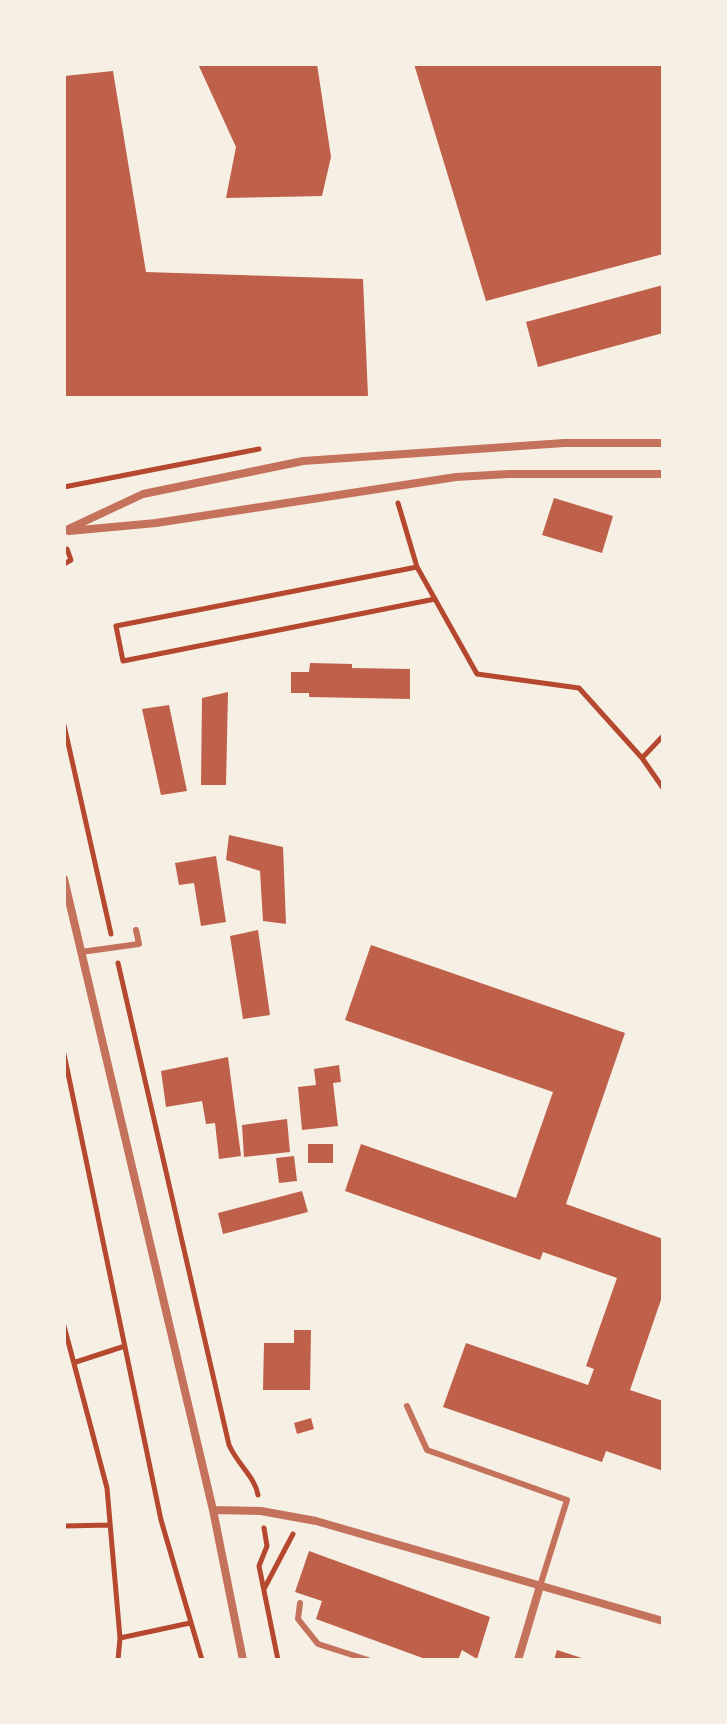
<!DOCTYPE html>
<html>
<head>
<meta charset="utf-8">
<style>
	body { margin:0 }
	#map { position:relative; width:727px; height:1724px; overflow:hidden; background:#f6efe4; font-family:"DejaVu Sans",sans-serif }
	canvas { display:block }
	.frame { position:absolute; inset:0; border:66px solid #f6efe4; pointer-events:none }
</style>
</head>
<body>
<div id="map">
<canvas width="727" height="1724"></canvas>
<div class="frame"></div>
</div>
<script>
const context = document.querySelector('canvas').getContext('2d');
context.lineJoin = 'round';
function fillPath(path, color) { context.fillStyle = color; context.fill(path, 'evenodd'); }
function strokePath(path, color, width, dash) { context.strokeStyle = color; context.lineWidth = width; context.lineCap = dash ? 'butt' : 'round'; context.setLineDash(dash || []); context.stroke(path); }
fillPath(new Path2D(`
	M 198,64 L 317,64 L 331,157 L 322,196 L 226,198 L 236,147 Z
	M 414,64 L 663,64 L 663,254 L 486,301 Z
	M 113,71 L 146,272 L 363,279 L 368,396 L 64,396 L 64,76 Z
	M 663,285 L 663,333 L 538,367 L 526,322 Z
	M 554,498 L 613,516 L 602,553 L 542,535 Z
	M 310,663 L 352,664 L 352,668 L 410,669 L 410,699 L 309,697 L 309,693 L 291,693 L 291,672 L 309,672 Z
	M 228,692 L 226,785 L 201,785 L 202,698 Z
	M 169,705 L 187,791 L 161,795 L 142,709 Z
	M 229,835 L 283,847 L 286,924 L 263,921 L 260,871 L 226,860 Z
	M 216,856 L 226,922 L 201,926 L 194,883 L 179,885 L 175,863 Z
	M 258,930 L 270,1015 L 243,1019 L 230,936 Z
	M 371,945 L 625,1033 L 566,1204 L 663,1239 L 663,1294 L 630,1390 L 663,1401 L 663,1471 L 606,1451 L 602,1462 L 443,1407 L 466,1343 L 588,1385 L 594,1369 L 586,1366 L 617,1278 L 543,1252 L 540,1260 L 345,1191 L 361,1144 L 516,1198 L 553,1092 L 345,1020 Z
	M 228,1057 L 241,1156 L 219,1159 L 215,1123 L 206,1124 L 202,1101 L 166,1107 L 161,1071 Z
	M 339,1065 L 341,1082 L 333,1083 L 338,1126 L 302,1130 L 298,1087 L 316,1085 L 314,1069 Z
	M 287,1119 L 290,1152 L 244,1157 L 242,1125 Z
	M 308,1144 L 333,1144 L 333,1163 L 308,1163 Z
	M 294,1156 L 297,1181 L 279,1183 L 276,1158 Z
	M 302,1191 L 308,1212 L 223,1234 L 218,1213 Z
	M 294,1330 L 311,1330 L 310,1390 L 263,1390 L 264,1343 L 294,1343 Z
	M 311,1418 L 314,1429 L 297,1434 L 294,1423 Z
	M 309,1551 L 490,1617 L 477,1659 L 462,1650 L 458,1660 L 428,1660 L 316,1619 L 322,1601 L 295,1592 Z
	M 557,1650 L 585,1659 L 585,1660 L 554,1660 Z`), '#bf614a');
strokePath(new Path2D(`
	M 64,487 L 259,449
	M 398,503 L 417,567 L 477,674 L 579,688 L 642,758 L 663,788
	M 64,564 L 71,560 L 67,549
	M 417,567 L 116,626 L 123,661 L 435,599
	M 64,725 L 111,934
	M 642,758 L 663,736
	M 118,963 L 229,1445 C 238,1465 255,1477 258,1495
	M 64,1054 L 161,1520 L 202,1660
	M 64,1326 L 107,1488 L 120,1638 L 118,1660
	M 76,1362 L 125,1346
	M 64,1526 L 110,1525
	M 264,1528 L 267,1546 L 259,1566 L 278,1660
	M 264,1589 L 293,1534
	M 120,1638 L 190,1623`), '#b5482f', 5);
strokePath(new Path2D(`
	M 81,952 L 139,944 L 136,930
	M 407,1406 L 427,1450 L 567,1500 L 540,1586
	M 300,1603 L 298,1619 L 318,1644 L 368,1660`), '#c5725c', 6);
strokePath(new Path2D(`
	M 64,531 L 143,494 L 303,461 L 564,443 L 663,443
	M 69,531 L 156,523 L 456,477 L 509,474 L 663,474
	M 64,879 L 213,1510 L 243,1660
	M 213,1510 L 261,1511 L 316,1521 L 663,1621
	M 518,1660 L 540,1586`), '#c5725c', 8);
</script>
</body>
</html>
